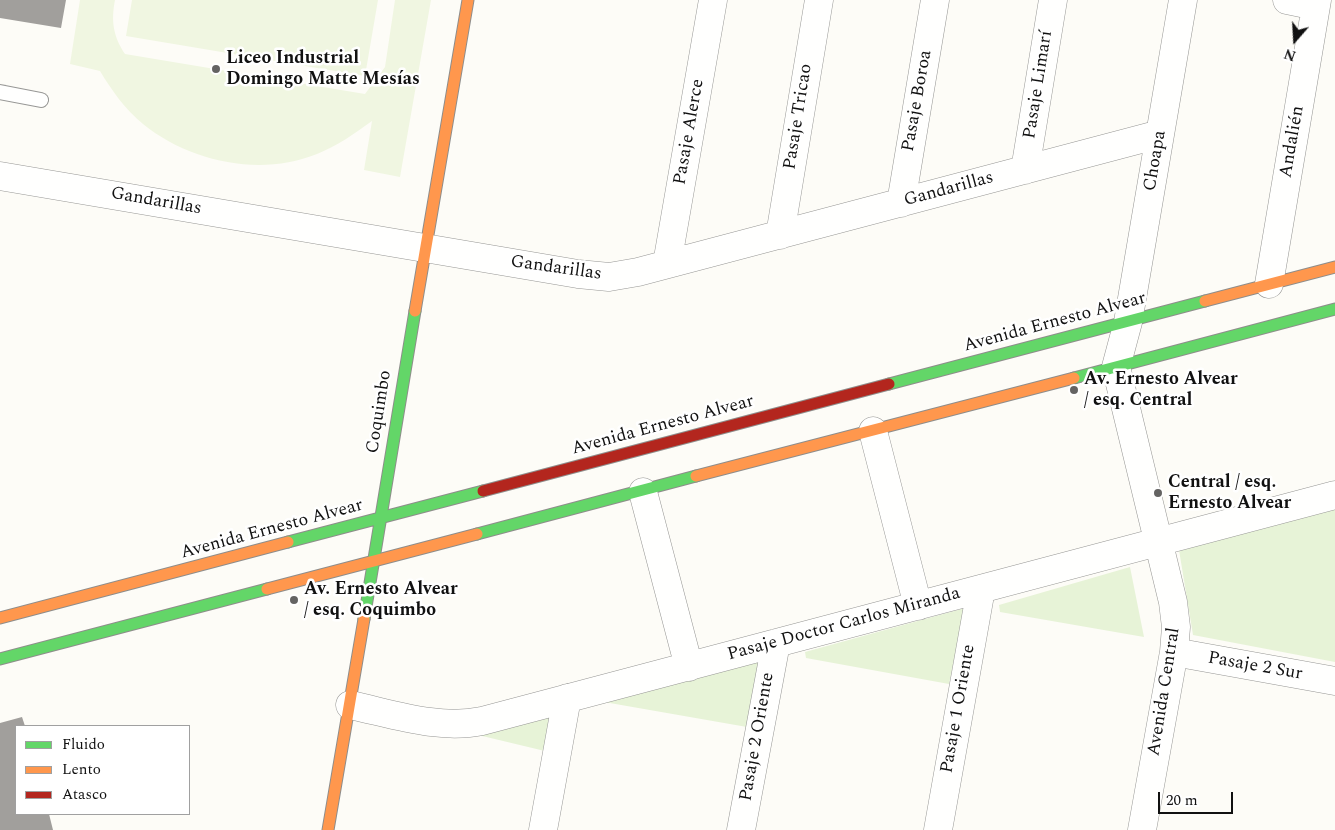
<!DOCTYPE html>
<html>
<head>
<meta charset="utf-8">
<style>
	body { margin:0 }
	#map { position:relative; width:1335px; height:830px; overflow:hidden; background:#fdfcf7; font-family:Spectral,serif }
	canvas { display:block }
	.legend { position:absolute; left:15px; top:725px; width:175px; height:90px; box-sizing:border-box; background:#fff; border:1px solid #a0a0a0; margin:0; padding:6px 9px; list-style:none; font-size:15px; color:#111 }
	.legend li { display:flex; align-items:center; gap:10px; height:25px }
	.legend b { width:25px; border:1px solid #a0a0a0 }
	.north { position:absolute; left:1270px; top:15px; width:50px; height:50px; -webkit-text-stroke:4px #fff; paint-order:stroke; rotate:199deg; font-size:14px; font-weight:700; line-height:20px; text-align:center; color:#111 }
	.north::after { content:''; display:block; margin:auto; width:18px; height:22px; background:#111; clip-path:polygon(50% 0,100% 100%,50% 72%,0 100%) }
	.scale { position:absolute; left:1158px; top:792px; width:75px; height:22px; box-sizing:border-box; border:2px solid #111; border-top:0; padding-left:6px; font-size:15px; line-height:18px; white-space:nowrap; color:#111; -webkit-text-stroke:4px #fff; paint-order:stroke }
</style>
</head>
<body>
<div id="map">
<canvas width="1335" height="830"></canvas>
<ul class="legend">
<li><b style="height:6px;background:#63d668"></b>Fluido</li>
<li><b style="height:6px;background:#ff974d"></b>Lento</li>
<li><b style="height:6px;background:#b3261e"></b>Atasco</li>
</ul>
<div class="north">N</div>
<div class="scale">20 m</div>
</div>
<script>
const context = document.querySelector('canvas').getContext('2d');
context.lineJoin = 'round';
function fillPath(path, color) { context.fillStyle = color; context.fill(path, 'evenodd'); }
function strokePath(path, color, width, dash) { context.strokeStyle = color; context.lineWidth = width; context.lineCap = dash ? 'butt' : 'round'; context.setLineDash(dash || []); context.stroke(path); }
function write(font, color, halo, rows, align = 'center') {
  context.font = font + ' Spectral,serif'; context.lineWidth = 5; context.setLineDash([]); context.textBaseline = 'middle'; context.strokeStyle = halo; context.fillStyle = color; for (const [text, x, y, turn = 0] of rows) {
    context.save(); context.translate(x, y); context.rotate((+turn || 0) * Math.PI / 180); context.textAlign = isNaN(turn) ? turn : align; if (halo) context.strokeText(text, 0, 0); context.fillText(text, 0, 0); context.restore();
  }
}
fillPath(new Path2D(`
	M 1335,508 L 1335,662 L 1193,635 L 1179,550 Z
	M 1130,567 L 1144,637 L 1000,612 L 999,605 Z
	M 965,608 L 949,684 L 806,658 L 805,652 Z
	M 763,651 L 747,727 L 604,702 Z
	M 557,712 L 549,752 L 474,734 Z`), '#e7f3d7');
fillPath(new Path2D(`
	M 80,0 L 115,0 C 111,21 113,36 125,54 L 365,94 L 385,67 L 395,0 L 431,0 L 400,177 L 364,170 L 372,121 C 354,134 337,146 317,154 C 260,177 190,162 143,124 C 125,109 112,91 100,71 L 70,64 Z
	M 132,0 L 378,0 L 365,76 L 126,36 Z`), '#f0f6e1');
fillPath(new Path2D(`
	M 0,0 L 66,0 L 61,28 L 0,18 Z
	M 22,717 L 25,726 L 16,726 L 16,814 L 49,814 L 53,830 L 0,830 L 0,723 Z`), '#a19f9c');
const lane = new Path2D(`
	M 0,92 L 41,100`);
const street = new Path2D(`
	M 1287,0 L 1316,6
	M 1025,170 L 1053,0
	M 0,176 L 578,274 L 609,277 L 638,272 L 1160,134
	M 901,203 L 935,0
	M 780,235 L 819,0
	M 667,264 L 713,0
	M 1269,284 L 1317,0
	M 873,431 L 918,606
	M 643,492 L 689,667
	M 1174,652 L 1335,681
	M 350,705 C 393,714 438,730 482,721 L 1335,495
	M 543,830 L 567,698
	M 741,830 L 776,643
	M 938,830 L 981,589
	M 1142,830 L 1174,652 L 1176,627 L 1173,602 L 1116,367 L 1128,322 L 1183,0`);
const fast = new Path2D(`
	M 1074,378 L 1335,309
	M 889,384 L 1205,301
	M 477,534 L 696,476
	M 288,542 L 483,491
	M 364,619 L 415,311
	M 0,659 L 267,589`);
const slow = new Path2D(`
	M 1205,301 L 1335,267
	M 415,311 L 468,0
	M 696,476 L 1074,378
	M 267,589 L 477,534
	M 0,618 L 288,542
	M 328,830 L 364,619`);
const jam = new Path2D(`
	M 483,491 L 889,384`);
strokePath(lane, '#979795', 16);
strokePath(street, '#979795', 29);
strokePath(fast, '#8e8d8b', 13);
strokePath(slow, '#8e8d8b', 13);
strokePath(jam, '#8e8d8b', 13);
strokePath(lane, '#fffffe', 14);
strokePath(street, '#fffffe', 28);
strokePath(fast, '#63d668', 11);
strokePath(slow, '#ff974d', 11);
strokePath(jam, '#b3261e', 11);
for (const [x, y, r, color] of [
	[216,69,5,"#646362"],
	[1074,390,5,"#646362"],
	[1158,493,5,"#646362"],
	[294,600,5,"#646362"]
]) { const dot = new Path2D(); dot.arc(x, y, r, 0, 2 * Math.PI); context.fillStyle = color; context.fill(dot); strokePath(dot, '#fff', 2); }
write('bold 18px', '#111', '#fff', [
	["Liceo Industrial",226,59],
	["Domingo Matte Mesías",226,80],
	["Av. Ernesto Alvear",1084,380],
	["/ esq. Central",1084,401],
	["Central / esq.",1168,483],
	["Ernesto Alvear",1168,504],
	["Av. Ernesto Alvear",304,590],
	["/ esq. Coquimbo",304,611]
], 'left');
write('18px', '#111', '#fff', [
	["Pasaje Limarí",1039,85,-81],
	["Pasaje Boroa",918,101,-80],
	["Pasaje Tricao",799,117,-81],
	["Pasaje Alerce",690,132,-80],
	["Andalién",1293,142,-80],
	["Choapa",1156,161,-80],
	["Gandarillas",949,190,-15],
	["Gandarillas",156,202,10],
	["Gandarillas",556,269,8],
	["Avenida Ernesto Alvear",1055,323,-15],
	["Coquimbo",380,412,-81],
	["Avenida Ernesto Alvear",663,426,-15],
	["Avenida Ernesto Alvear",272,530,-15],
	["Pasaje Doctor Carlos Miranda",844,625,-15],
	["Pasaje 2 Sur",1255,667,10],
	["Avenida Central",1165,692,-81],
	["Pasaje 1 Oriente",959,709,-80],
	["Pasaje 2 Oriente",758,737,-80]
]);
</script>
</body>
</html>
